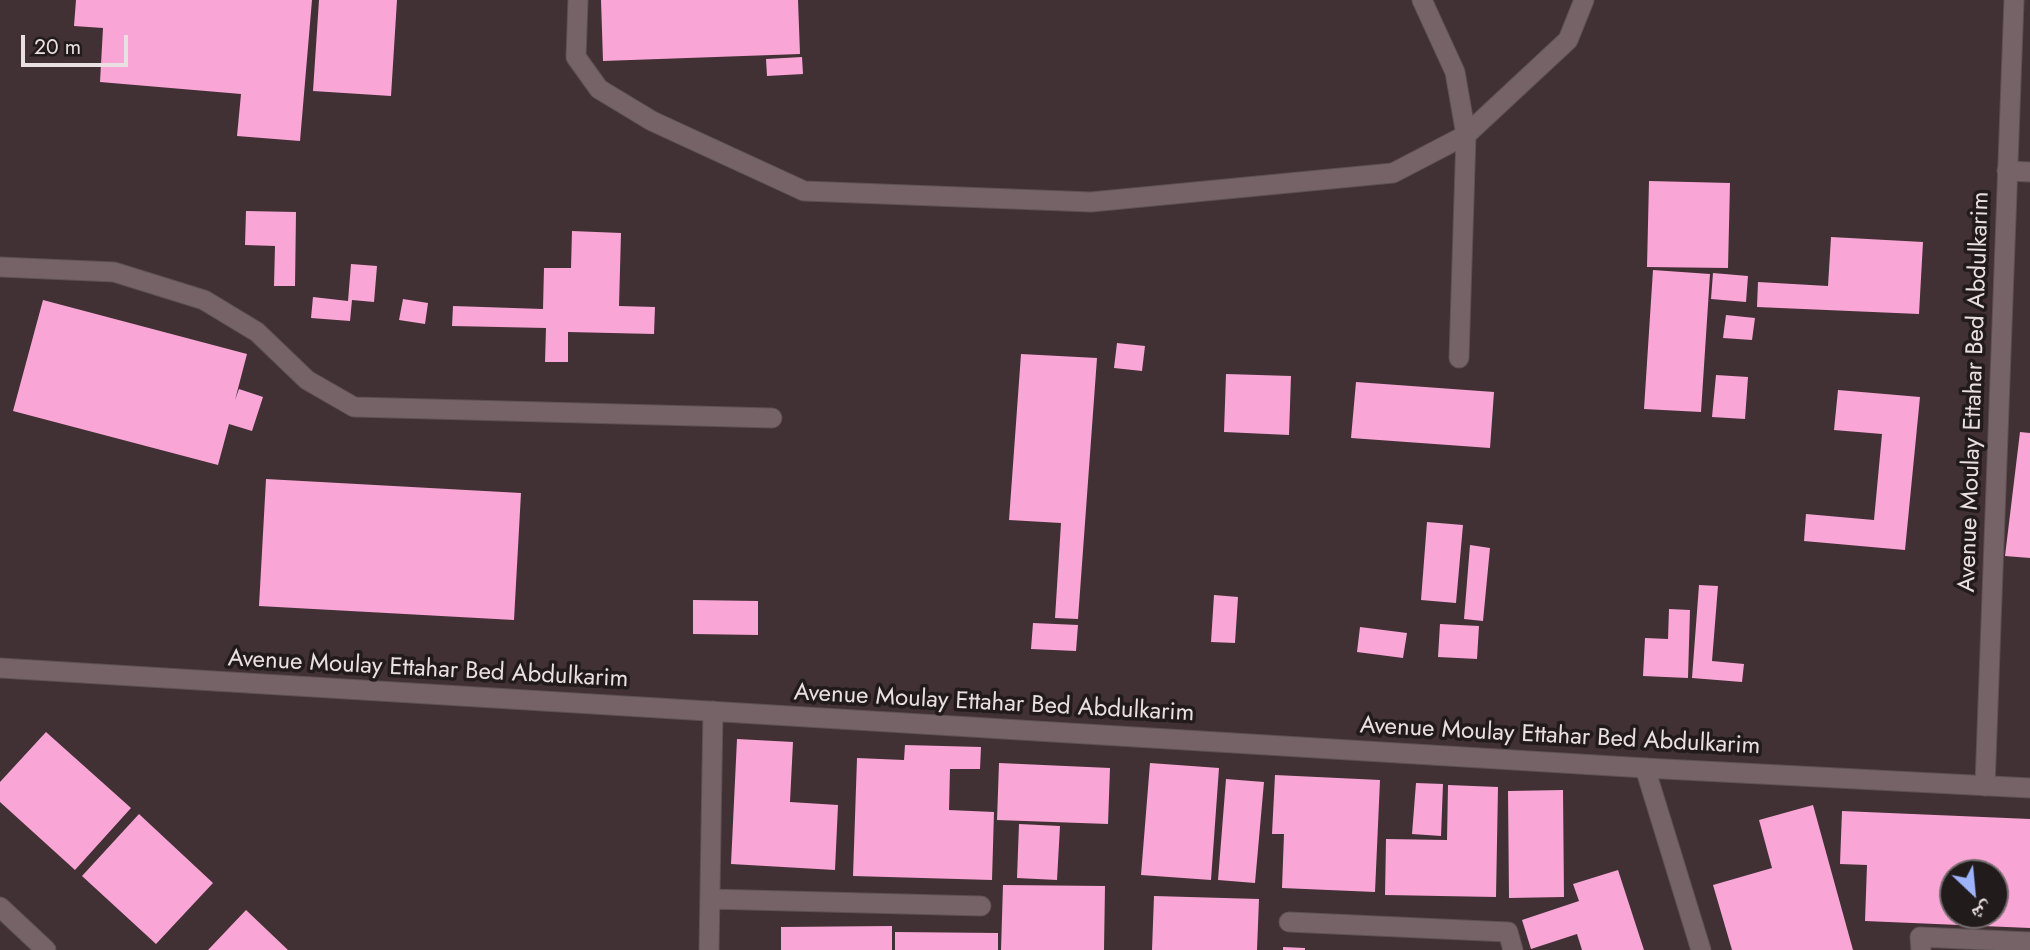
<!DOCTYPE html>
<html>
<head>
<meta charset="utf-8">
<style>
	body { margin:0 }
	#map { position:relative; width:2030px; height:950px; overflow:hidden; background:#413134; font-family:Jost,"Noto Naskh Arabic",sans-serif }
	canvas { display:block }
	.north { position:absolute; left:1939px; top:859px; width:70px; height:70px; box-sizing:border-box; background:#221b1c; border:2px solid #726a6b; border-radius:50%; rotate:154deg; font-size:19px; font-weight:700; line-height:28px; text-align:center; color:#eae0e2 }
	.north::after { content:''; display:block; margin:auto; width:24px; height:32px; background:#9db4fd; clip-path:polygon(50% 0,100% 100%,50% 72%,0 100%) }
	.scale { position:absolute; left:21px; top:35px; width:107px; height:32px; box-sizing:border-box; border:4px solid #eae0e2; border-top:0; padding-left:9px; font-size:21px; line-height:24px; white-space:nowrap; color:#eae0e2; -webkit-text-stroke:5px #221b1c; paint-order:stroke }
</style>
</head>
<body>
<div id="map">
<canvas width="2030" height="950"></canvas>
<div class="north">ش</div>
<div class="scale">20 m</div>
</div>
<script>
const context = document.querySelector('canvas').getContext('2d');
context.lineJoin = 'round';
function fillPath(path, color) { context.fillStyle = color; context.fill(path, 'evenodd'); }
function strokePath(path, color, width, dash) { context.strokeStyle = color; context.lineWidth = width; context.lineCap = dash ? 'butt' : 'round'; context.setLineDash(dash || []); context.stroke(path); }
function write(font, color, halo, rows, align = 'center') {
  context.font = font + ' Jost,sans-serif'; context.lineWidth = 7; context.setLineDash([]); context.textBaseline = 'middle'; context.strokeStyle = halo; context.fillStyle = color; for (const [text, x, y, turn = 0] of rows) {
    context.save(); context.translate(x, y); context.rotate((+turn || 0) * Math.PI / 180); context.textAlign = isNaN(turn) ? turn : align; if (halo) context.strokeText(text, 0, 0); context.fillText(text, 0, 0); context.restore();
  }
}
fillPath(new Path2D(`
	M 76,0 L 312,0 L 300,141 L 237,136 L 241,94 L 100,82 L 103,28 L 74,26 Z
	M 319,0 L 397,0 L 391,96 L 313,91 Z
	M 601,0 L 798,0 L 800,54 L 603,61 Z
	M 802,57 L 803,74 L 767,76 L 766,59 Z
	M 1649,181 L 1730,183 L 1728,268 L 1647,267 Z
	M 246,211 L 296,212 L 295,286 L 274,286 L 275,246 L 245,245 Z
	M 572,231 L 621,233 L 619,306 L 655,307 L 654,334 L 568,332 L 568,362 L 545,362 L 546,328 L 452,326 L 453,306 L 543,309 L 544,268 L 571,268 Z
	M 1831,237 L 1923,242 L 1919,314 L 1757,307 L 1758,282 L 1828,286 Z
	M 351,264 L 377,266 L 374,302 L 352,300 L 350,321 L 311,318 L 313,297 L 348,301 Z
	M 1653,270 L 1710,274 L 1701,412 L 1644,409 Z
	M 1713,273 L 1748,276 L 1746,302 L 1711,299 Z
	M 403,299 L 428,303 L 425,324 L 399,320 Z
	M 43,300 L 247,354 L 235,400 L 239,389 L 263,397 L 252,431 L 229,424 L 218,465 L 13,411 Z
	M 1726,315 L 1755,318 L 1752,340 L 1723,338 Z
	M 1117,343 L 1145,346 L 1142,371 L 1114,368 Z
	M 1021,354 L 1097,358 L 1078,619 L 1055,618 L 1061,523 L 1009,520 Z
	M 1226,374 L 1291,376 L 1289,435 L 1224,432 Z
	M 1716,375 L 1748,377 L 1745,419 L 1712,417 Z
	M 1356,382 L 1494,392 L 1490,448 L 1351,438 Z
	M 1838,390 L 1920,397 L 1905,550 L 1804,541 L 1806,514 L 1874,520 L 1882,434 L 1834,430 Z
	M 2020,432 L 2030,433 L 2030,558 L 2005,556 Z
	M 266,479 L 521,493 L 514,620 L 259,606 Z
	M 1427,522 L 1463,525 L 1456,603 L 1421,600 Z
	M 1470,545 L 1490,548 L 1483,621 L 1464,619 Z
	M 1699,585 L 1718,586 L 1712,661 L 1744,664 L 1742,682 L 1692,678 Z
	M 1214,595 L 1238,597 L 1235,643 L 1211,642 Z
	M 693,600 L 758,601 L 758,635 L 693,634 Z
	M 1669,609 L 1690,610 L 1688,678 L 1643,676 L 1645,638 L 1668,639 Z
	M 1033,623 L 1078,625 L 1076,651 L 1031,649 Z
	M 1440,624 L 1479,626 L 1477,659 L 1438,657 Z
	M 1360,627 L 1407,633 L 1403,658 L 1357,652 Z
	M 46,732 L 131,808 L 75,870 L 0,802 L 0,782 Z
	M 737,739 L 793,742 L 790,802 L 838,805 L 835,870 L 731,864 Z
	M 905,745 L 981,747 L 980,769 L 950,769 L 949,810 L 994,812 L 992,880 L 853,876 L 857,758 L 904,760 Z
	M 999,763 L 1110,768 L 1108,824 L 997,820 Z
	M 1150,763 L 1219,768 L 1211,880 L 1141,875 Z
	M 1275,775 L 1380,780 L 1375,892 L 1282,888 L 1284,834 L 1272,834 Z
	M 1226,779 L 1264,782 L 1255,883 L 1218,880 Z
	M 1416,783 L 1443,784 L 1441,836 L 1412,834 Z
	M 1448,785 L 1498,787 L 1496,897 L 1385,895 L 1386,839 L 1447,840 Z
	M 1563,790 L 1564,897 L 1509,898 L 1508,791 Z
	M 1813,805 L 1853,950 L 1732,950 L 1713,885 L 1772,868 L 1759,820 Z
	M 1842,811 L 2030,819 L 2030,928 L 1865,921 L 1867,865 L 1840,864 ZM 1953,873 L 1995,873 L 1995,915 L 1953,915 Z
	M 139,814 L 213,883 L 156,944 L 82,876 Z
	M 1019,824 L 1060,826 L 1057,880 L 1017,878 Z
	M 1618,870 L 1644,950 L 1582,950 L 1577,934 L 1531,949 L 1522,920 L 1579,901 L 1573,884 Z
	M 1003,885 L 1105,886 L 1104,950 L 1001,950 Z
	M 1154,896 L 1259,899 L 1257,950 L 1152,950 Z
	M 246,910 L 288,950 L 208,950 Z
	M 892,926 L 892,950 L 781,950 L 781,927 Z
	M 895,932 L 998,933 L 998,950 L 895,950 Z
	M 1283,947 L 1305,948 L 1305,950 L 1283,950 Z`), '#f9a5d6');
const service = new Path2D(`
	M 578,0 L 576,57 L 599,89 L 652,121 L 804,191 L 1091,202 L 1393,173 L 1466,135 L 1568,40 L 1584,0
	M 1422,0 L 1455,72 L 1466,135 L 1459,358
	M 2007,171 L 2030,172
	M 0,267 L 114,272 L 204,300 L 257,332 L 307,380 L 354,407 L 772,418`);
const minor = new Path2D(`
	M 1645,768 L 1701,950
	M 1985,786 L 2014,0
	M 710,899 L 981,906
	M 0,907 L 46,950
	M 1289,922 L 1508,932 L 1513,950
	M 709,950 L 713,711
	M 1921,950 L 1920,937 L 2030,942`);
const tertiary = new Path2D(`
	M 0,668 L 1645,768 L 2030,788`);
strokePath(service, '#5e5053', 21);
strokePath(minor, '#5e5053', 21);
strokePath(tertiary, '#5e5053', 21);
strokePath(service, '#766368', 19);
strokePath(minor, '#766368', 19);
strokePath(tertiary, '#766368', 19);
write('24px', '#eae0e2', '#221b1c', [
	["Avenue Moulay Ettahar Bed Abdulkarim",1975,392,-88],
	["Avenue Moulay Ettahar Bed Abdulkarim",428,670,3],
	["Avenue Moulay Ettahar Bed Abdulkarim",994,704,3],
	["Avenue Moulay Ettahar Bed Abdulkarim",1560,737,3]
]);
</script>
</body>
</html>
